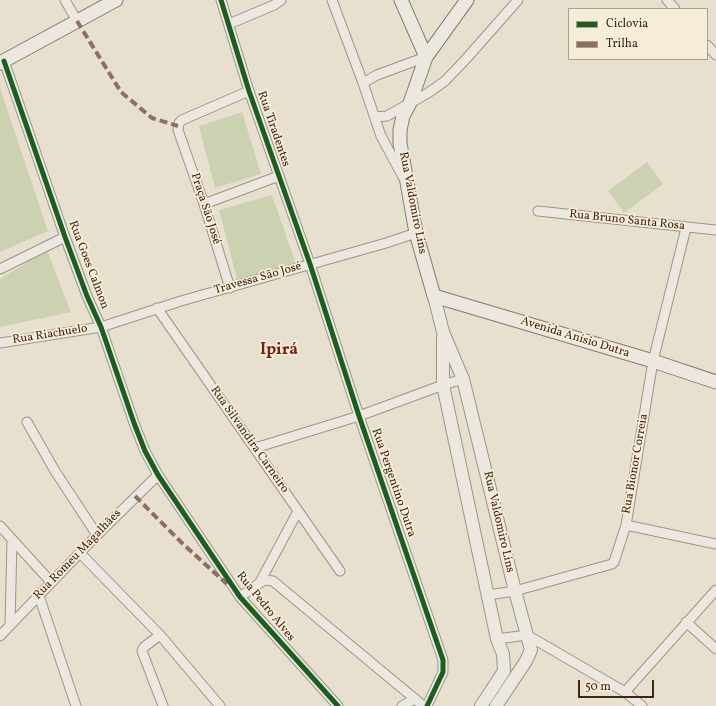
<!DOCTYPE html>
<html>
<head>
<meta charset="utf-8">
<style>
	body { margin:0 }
	#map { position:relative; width:716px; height:706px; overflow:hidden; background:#e7e0cf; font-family:Vollkorn,serif }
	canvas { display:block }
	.legend { position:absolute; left:568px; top:8px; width:140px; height:52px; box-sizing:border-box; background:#f6edd9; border:1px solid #ae9e8a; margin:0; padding:5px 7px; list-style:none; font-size:12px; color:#412713 }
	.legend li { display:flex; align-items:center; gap:8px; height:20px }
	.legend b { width:20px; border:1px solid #ae9e8a }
	.scale { position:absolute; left:578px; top:680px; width:76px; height:18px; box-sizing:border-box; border:2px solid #412713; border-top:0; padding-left:5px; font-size:12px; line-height:14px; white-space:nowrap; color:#412713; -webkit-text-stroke:3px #f6edd9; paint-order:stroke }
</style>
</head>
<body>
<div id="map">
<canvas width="716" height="706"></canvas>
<ul class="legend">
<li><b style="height:5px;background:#1b5e20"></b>Ciclovia</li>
<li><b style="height:5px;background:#8d6e63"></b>Trilha</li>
</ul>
<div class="scale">50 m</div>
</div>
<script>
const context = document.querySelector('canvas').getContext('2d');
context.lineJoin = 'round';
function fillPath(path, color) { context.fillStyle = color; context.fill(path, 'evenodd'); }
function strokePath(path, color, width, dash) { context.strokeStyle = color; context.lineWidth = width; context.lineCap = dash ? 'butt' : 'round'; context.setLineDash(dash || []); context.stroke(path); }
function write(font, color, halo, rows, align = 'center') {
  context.font = font + ' Vollkorn,serif'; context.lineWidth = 3.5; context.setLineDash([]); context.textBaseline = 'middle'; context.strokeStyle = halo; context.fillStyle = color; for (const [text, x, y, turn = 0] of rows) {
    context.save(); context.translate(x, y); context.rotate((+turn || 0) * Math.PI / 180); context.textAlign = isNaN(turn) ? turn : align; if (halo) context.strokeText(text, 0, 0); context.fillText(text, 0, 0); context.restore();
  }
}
fillPath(new Path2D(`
	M 0,88 L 48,231 L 0,252 Z
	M 242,112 L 261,174 L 215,188 L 199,126 Z
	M 647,162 L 663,184 L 624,213 L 608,191 Z
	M 272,195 L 296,264 L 238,283 L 219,210 Z
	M 47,250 L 71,312 L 0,327 L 0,279 Z`), '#ccd1b1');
const minor = new Path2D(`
	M 65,0 L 77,21
	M 221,0 L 249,91 L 310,264 L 359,416 L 443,660 L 443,672 L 427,706
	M 332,0 L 363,83 L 381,136 L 403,177
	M 667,0 L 675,9
	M 229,24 L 274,5 L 281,0
	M 707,45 L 716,55
	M 4,61 L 65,237 L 87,296 L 101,327 L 134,423 L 145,451 L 158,475 L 240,597 L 338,706
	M 363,83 L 377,75 L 426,57
	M 375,117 L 387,116 L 428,93 L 445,81 L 466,59 L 518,0
	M 204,204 L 279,176
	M 538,211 L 716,230
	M 0,269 L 65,237
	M 230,288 L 204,204 L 178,130 L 179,123 L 182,120 L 249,91
	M 157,308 L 340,571
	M 0,343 L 101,327 L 181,301 L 386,243 L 416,233
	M 27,422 L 55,471 L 97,535
	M 255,448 L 359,416 L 443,385 L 463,379
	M 626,525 L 716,544
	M 0,526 L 51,582
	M 80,553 L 160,635 L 220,706
	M 260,582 L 298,511
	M 488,595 L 515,591 L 612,564 L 614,562 L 626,525 L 653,361 L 686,228
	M 39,596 L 76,706
	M 240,597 L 264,580 L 273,581 L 415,699
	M 686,622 L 716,649
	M 10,625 L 12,540
	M 160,635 L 144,647 L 142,651 L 163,706
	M 0,636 L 97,535 L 158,475
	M 497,639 L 527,635 L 625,692 L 642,706
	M 625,692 L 716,590
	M 402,706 L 415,699 L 423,706`);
const tertiary = new Path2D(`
	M 434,296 L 443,332 L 463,379 L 515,591 L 531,650 L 526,661 L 496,706
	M 443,337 L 443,385 L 497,639 L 503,654 L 504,671 L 481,706`);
const secondary = new Path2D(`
	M 401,0 L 426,57
	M 467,0 L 426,57 L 410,103 L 403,116 L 400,130 L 400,143 L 416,233 L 434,296 L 653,361 L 716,382
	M 0,63 L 116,0`);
strokePath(minor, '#9c9489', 11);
strokePath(tertiary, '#9c9489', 14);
strokePath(secondary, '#837b70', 15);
strokePath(minor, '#ece8df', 9);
strokePath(tertiary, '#ece8df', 12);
strokePath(secondary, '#ece8df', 13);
strokePath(new Path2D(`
	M 77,21 L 121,92 L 152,118 L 178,126
	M 135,496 L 183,544 L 227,584`), '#8d6e63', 4, [8, 4]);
strokePath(new Path2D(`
	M 221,0 L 249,91 L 310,264 L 359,416 L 443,660 L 443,672 L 427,706
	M 4,61 L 65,237 L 87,296 L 101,327 L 134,423 L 145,451 L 158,475 L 240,597 L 338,706`), '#1b5e20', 5);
write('12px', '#412713', '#f6edd9', [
	["Rua Tiradentes",273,129,71],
	["Rua Valdomiro Lins",412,203,79],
	["Praça São José",205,209,72],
	["Rua Bruno Santa Rosa",627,221,6],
	["Rua Goes Calmon",88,265,69],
	["Travessa São José",258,279,-16],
	["Rua Riachuelo",50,335,-9],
	["Avenida Anísio Dutra",575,338,17],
	["Rua Silvandira Carneiro",249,440,55],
	["Rua Bionor Correia",636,464,-80],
	["Rua Pergentino Dutra",393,483,71],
	["Rua Valdomiro Lins",498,522,77],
	["Rua Romeu Magalhães",78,555,-46],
	["Rua Pedro Alves",265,607,51]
]);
write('bold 16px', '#7a1f14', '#f6edd9', [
	["Ipirá",279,351]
]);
</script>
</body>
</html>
